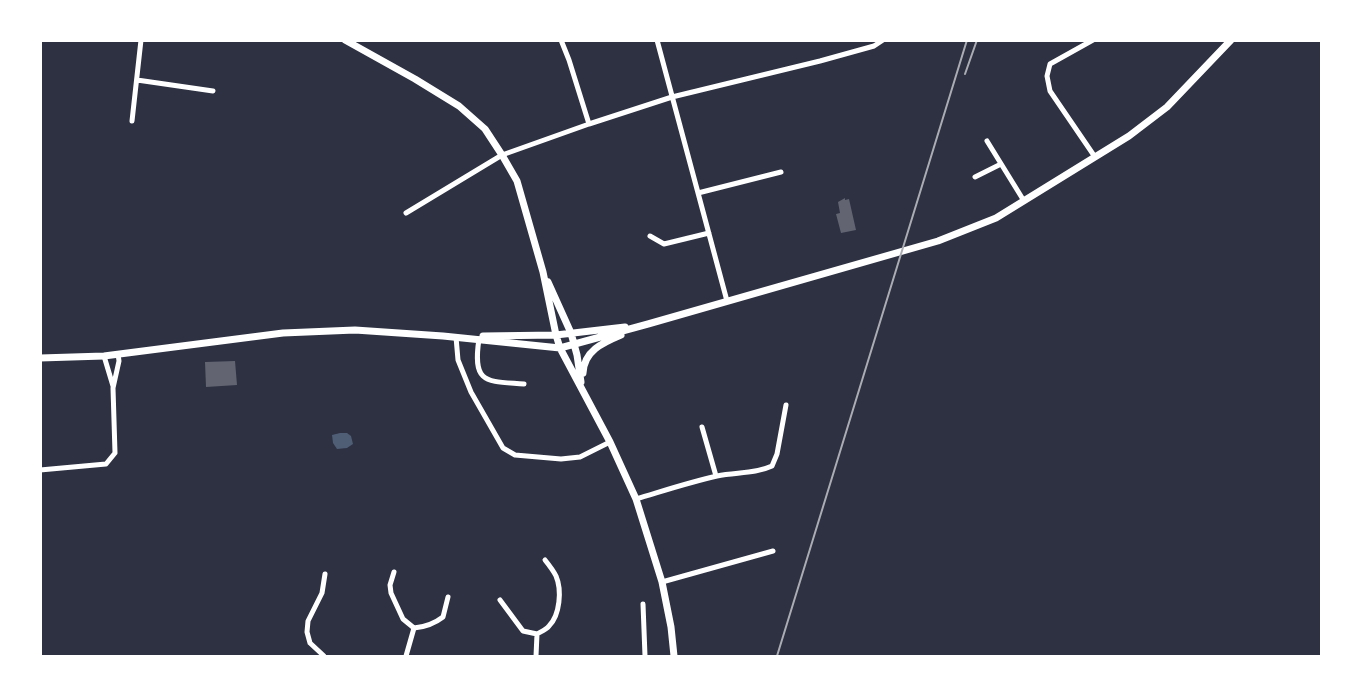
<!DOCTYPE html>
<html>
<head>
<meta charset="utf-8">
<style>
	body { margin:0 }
	#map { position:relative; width:1362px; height:697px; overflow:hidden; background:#2d3142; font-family:"IBM Plex Sans",sans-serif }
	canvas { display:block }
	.frame { position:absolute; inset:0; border:42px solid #fff; pointer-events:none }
</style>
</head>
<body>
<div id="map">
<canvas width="1362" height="697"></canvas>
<div class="frame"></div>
</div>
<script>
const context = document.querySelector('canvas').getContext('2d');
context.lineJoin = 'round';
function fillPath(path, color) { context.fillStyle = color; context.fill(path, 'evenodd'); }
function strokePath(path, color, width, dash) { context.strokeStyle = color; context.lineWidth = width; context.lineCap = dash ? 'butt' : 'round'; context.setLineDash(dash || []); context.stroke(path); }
fillPath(new Path2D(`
	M 340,433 L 347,433 L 351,436 L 353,444 L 347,448 L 337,449 L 333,443 L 332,435 Z`), '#4f5d75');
fillPath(new Path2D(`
	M 845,198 L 845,200 L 849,199 L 856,230 L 841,233 L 836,214 L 840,213 L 838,202 Z
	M 235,361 L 237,385 L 206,387 L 205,362 Z`), '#626471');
strokePath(new Path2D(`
	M 561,40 L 569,60 L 589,124
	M 657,40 L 727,301
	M 1093,40 L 1050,64 L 1047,76 L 1050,91 L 1095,157
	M 137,80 L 213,91
	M 132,121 L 141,40
	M 987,141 L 1024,201
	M 975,177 L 1001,164
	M 698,193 L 781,172
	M 406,213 L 502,155 L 589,124 L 672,97 L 820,61 L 874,46 L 883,40
	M 650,236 L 664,244 L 709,233
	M 456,337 L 458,360 L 471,392 L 503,448 L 515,455 L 561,459 L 580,457 L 610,442
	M 479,339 C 472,385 487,381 524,384
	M 104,356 L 113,386
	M 702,427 L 716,476
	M 40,470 L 106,464 L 115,453 L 113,388 L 119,361 L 118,354
	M 636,499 C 663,491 690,482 717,476 C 736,472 755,474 772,466 L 777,454 L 786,405
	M 394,572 L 390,585 L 391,593 L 403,619 L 414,628 L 406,656
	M 662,582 L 773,551
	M 500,600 L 523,631 L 537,634
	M 643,604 L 645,656
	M 414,628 C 425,627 434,624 443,617 L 448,597
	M 324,656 L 310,643 L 307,632 L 308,621 L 322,593 L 325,574
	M 536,656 L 537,634 C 540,632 546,630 549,626 C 560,615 562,590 556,576 C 553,570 549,565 545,560`), '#fff', 5);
strokePath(new Path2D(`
	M 345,40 L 415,79 L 459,106 L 485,129 L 502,155 L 517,181 L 543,272 L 556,335 L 560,348 L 610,442 L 636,499 L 662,582 L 671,627 L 674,656
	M 548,282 L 571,333 L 577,355 L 581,382
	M 483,336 L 556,335 L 625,327
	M 40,358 L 104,356 L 283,333 L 355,330 L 443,336 L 560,348 L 648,324 L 938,241 L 996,218 L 1129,136 L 1167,107 L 1231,40
	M 583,373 C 584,351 602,343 621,335`), '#fff', 7);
strokePath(new Path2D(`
	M 965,74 L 977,40
	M 777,656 L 967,40`), '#abadb3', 2);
</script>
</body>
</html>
